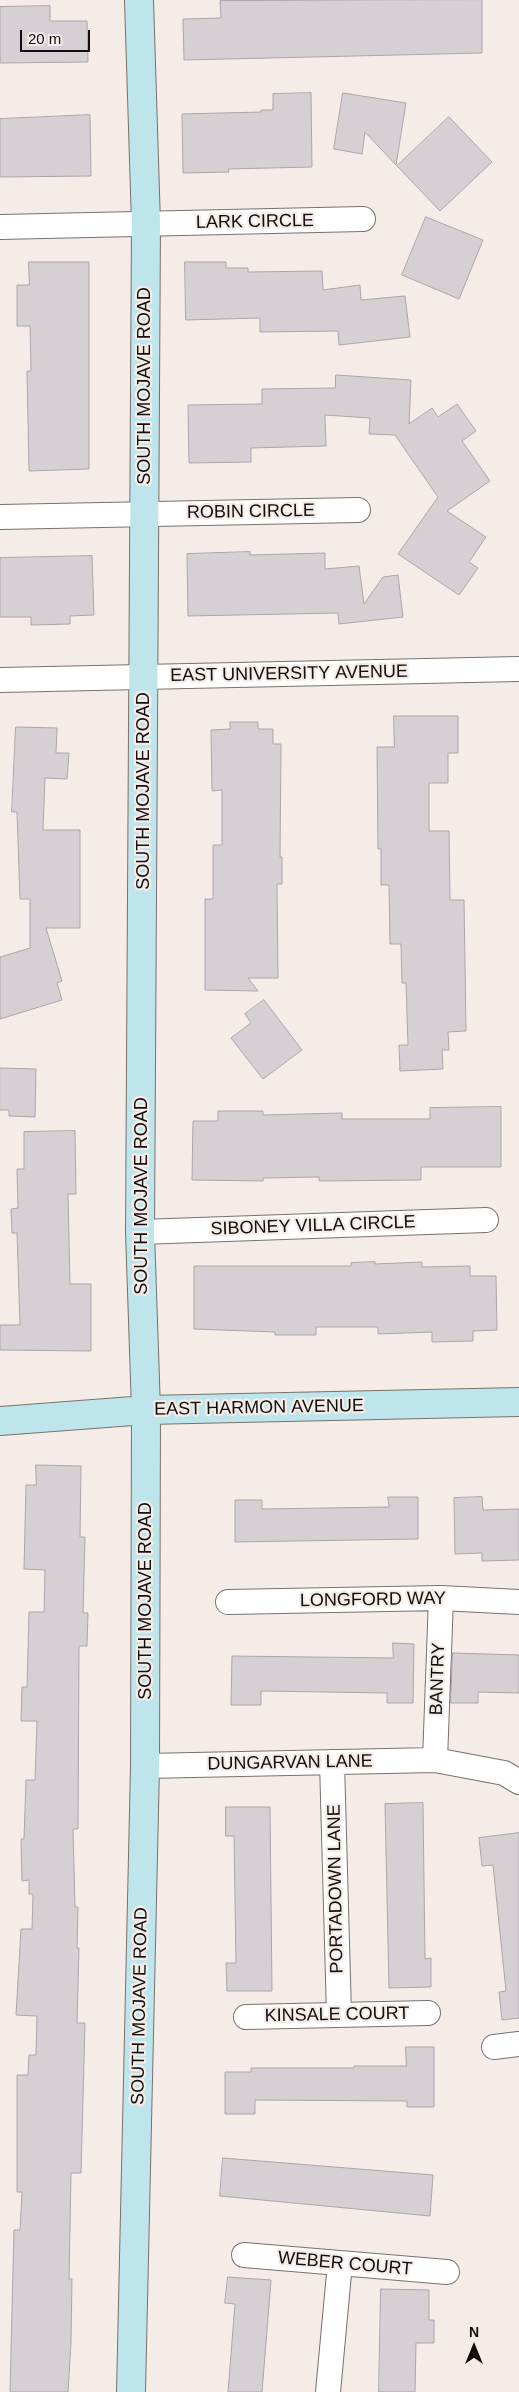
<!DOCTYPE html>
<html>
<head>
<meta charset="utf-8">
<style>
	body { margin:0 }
	#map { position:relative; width:519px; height:2392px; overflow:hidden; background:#f5ece8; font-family:Helvetica,sans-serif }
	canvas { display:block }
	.north { position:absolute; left:449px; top:2322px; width:50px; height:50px; -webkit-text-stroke:4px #f5ece8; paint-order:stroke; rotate:0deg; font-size:14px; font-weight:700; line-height:20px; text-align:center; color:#110e0d }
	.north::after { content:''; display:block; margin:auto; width:18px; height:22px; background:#110e0d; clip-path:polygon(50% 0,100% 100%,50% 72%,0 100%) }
	.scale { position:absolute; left:20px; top:30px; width:70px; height:22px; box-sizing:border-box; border:2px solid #110e0d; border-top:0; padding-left:6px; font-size:15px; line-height:18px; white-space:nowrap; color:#110e0d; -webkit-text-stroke:4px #f5ece8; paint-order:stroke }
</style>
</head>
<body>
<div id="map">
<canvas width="519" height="2392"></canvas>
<div class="north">N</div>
<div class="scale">20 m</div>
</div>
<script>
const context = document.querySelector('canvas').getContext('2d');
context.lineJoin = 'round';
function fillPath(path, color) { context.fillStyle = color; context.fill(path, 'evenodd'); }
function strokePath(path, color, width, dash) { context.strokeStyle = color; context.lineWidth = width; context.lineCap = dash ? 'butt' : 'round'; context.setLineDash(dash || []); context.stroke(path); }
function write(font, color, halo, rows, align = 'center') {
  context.font = font + ' Helvetica,sans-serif'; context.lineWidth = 4.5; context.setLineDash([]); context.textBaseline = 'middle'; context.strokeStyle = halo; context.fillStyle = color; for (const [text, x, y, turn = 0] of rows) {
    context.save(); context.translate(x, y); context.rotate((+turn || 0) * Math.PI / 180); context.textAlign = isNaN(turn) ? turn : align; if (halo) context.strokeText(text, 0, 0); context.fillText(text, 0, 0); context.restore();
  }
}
const building = new Path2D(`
	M 482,0 L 482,53 L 184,60 L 183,19 L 221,18 L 220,1 Z
	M 50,6 L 50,21 L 87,21 L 88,62 L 0,63 L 0,7 Z
	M 311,93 L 312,167 L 228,169 L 229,172 L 183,173 L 182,114 L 261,112 L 261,110 L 273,110 L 273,94 Z
	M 343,93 L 406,103 L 396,165 L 365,132 L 362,154 L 334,149 Z
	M 90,115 L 91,176 L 0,177 L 0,119 Z
	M 449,117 L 492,162 L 440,211 L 397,166 Z
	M 426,217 L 483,240 L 459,299 L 402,275 Z
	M 29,262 L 89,262 L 89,469 L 29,471 L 27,371 L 31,371 L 30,326 L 17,326 L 17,285 L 29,285 Z
	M 185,262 L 226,262 L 226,268 L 248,268 L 248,272 L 322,271 L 323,290 L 360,285 L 361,300 L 405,296 L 410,337 L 339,345 L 338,331 L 260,332 L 260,318 L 186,320 Z
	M 336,375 L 411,380 L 409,424 L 432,408 L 438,417 L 457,404 L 476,431 L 462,441 L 490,481 L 447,511 L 486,537 L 469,562 L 478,568 L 459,595 L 398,554 L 438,497 L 395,435 L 369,434 L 370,418 L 325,415 L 326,446 L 251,448 L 251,462 L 189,463 L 188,405 L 262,404 L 262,389 L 335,388 Z
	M 250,552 L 250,555 L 325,553 L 325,569 L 359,566 L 364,604 L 383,577 L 398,575 L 403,617 L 339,624 L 338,613 L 188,616 L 187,554 Z
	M 92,556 L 94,615 L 70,616 L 70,624 L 31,625 L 31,617 L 0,617 L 0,558 Z
	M 394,716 L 458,716 L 458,753 L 448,753 L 448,783 L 429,783 L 429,831 L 449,831 L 450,900 L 464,900 L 466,1031 L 448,1032 L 449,1050 L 442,1050 L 443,1069 L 400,1071 L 399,1045 L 408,1045 L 406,983 L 402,983 L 401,944 L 390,944 L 389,885 L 381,885 L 381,849 L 378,849 L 377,747 L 394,747 Z
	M 230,722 L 258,722 L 258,729 L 273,729 L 273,744 L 281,744 L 280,857 L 282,857 L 282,884 L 277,884 L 278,978 L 248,978 L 258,991 L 205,990 L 205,899 L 213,899 L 213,845 L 222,845 L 222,790 L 212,791 L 211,730 L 230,729 Z
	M 16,727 L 57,728 L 56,753 L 69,753 L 67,779 L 45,778 L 43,830 L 80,830 L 80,928 L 46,928 L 62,981 L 57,983 L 62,1000 L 0,1019 L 0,957 L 30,948 L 30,899 L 20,899 L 17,812 L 12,812 Z
	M 264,1000 L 302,1050 L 263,1079 L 231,1038 L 251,1023 L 245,1014 Z
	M 0,1068 L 36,1069 L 35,1117 L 9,1116 L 9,1110 L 0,1110 Z
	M 501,1107 L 501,1167 L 421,1167 L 421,1180 L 319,1181 L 319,1177 L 263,1178 L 263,1181 L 192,1180 L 193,1121 L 218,1121 L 218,1111 L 263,1111 L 263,1115 L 342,1113 L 342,1119 L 430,1119 L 430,1108 Z
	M 75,1131 L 76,1194 L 68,1194 L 70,1284 L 91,1284 L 91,1351 L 0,1350 L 0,1325 L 20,1325 L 17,1233 L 12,1233 L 11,1209 L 18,1208 L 17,1169 L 24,1169 L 24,1132 Z
	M 375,1262 L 375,1264 L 422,1262 L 422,1267 L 470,1266 L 470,1276 L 496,1276 L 497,1330 L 473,1331 L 473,1341 L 432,1342 L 432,1332 L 378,1334 L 378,1327 L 316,1327 L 316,1335 L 275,1335 L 275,1332 L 194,1329 L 194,1266 L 351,1266 L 351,1263 Z
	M 36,1465 L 81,1466 L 80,1537 L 85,1537 L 83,1613 L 88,1613 L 87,1646 L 79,1646 L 78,1829 L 73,1829 L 75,1907 L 78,1907 L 77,1948 L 79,1948 L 77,2023 L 85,2023 L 81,2173 L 71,2173 L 69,2279 L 72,2279 L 71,2342 L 68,2392 L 10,2392 L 14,2230 L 20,2230 L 22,2192 L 17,2192 L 17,2075 L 28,2075 L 29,2055 L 36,2055 L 37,2016 L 16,2015 L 21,1929 L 32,1929 L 33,1894 L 29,1894 L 29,1880 L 22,1881 L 21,1839 L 24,1839 L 26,1780 L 35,1780 L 37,1721 L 21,1721 L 22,1687 L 27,1687 L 29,1612 L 44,1612 L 45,1570 L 24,1569 L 26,1485 L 36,1485 Z
	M 388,1497 L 418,1497 L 418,1539 L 235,1542 L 235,1500 L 262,1500 L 262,1509 L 389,1507 Z
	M 482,1497 L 483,1510 L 519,1509 L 519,1560 L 482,1561 L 482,1553 L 455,1554 L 454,1498 Z
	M 393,1643 L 414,1644 L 413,1703 L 387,1703 L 387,1693 L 261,1691 L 261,1705 L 231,1705 L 232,1656 L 393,1658 Z
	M 453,1653 L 519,1655 L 519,1693 L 478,1692 L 478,1703 L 451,1703 Z
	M 423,1803 L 425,1959 L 431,1958 L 431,1987 L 389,1988 L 385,1804 Z
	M 226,1807 L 270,1807 L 272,1991 L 227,1991 L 226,1963 L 236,1963 L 234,1836 L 226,1836 Z
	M 519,1833 L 519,2018 L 502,2020 L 499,1992 L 506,1991 L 493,1865 L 482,1866 L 479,1838 Z
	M 406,2047 L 434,2047 L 434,2107 L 407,2107 L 407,2101 L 255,2100 L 255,2114 L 225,2114 L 225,2072 L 251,2072 L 251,2068 L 354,2068 L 354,2066 L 406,2066 Z
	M 223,2158 L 433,2175 L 430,2216 L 220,2196 Z
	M 228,2277 L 271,2280 L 262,2392 L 228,2392 L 235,2304 L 225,2303 Z
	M 381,2289 L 429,2290 L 429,2320 L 434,2320 L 434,2343 L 416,2343 L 415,2392 L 379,2392 Z`);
fillPath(building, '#d6cfd4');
strokePath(building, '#aca5aa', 1);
const street = new Path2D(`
	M 0,227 L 363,219
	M 0,517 L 358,510
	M 0,680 L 519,669
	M 140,1232 L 486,1220
	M 228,1602 L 441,1598 L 519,1602
	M 435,1760 L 441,1598
	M 332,1762 L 339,2015
	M 145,1766 L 435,1760 L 504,1773 L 519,1782
	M 246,2017 L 428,2013
	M 494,2047 L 519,2044
	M 244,2255 L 447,2272
	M 328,2392 L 340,2263`);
const secondary = new Path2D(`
	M 0,1421 L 146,1410 L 519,1402
	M 131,2392 L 145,1766 L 146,1410 L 140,1232 L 146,224 L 139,0`);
strokePath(street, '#78716d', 26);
strokePath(secondary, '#78716d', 30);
strokePath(street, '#fff', 24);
strokePath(secondary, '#bee5eb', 28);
write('18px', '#110e0d', '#f5ece8', [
	["LARK CIRCLE",255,222,-1],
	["SOUTH MOJAVE ROAD",145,386,-90],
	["ROBIN CIRCLE",251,512,-1],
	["EAST UNIVERSITY AVENUE",289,674,-1],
	["SOUTH MOJAVE ROAD",144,791,-90],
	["SOUTH MOJAVE ROAD",142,1196,-90],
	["SIBONEY VILLA CIRCLE",313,1226,-2],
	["EAST HARMON AVENUE",259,1408,-1],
	["LONGFORD WAY",373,1600,-1],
	["SOUTH MOJAVE ROAD",146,1601,-90],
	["BANTRY",438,1679,-88],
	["DUNGARVAN LANE",290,1763,-1],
	["PORTADOWN LANE",336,1889,-91],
	["SOUTH MOJAVE ROAD",140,2006,-89],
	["KINSALE COURT",337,2015,-1],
	["WEBER COURT",345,2264,5]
]);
</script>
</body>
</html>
